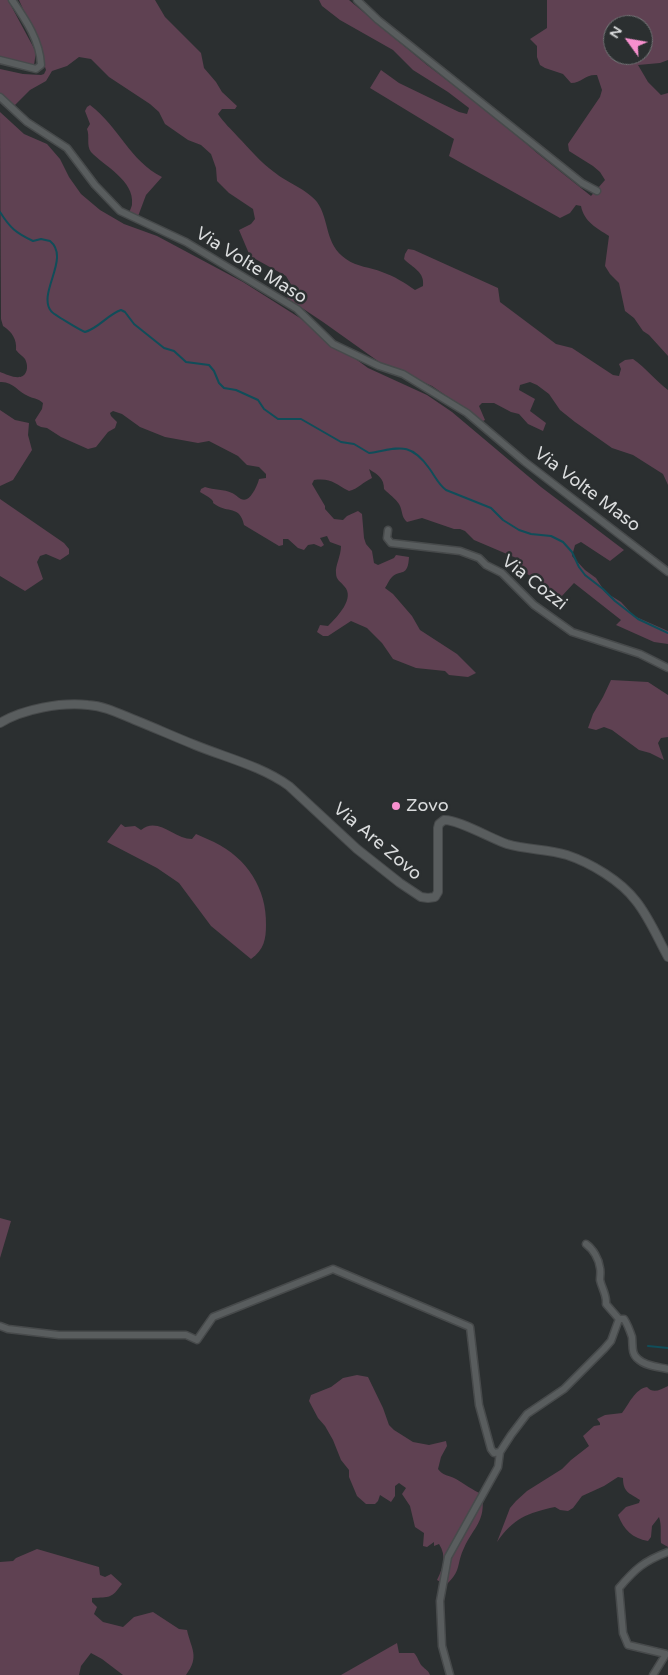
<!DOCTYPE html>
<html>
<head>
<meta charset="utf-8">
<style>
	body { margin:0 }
	#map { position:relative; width:668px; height:1675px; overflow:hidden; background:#2b2f30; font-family:"Varela Round",sans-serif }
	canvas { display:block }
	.north { position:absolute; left:603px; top:15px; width:50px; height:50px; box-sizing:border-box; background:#2b2f30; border:1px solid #717475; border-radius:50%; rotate:302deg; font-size:14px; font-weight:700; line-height:20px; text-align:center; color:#dadcdd }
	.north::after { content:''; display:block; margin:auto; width:18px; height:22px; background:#f790ce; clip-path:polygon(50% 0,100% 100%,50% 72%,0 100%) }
</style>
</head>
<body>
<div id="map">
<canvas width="668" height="1675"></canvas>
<div class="north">N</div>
</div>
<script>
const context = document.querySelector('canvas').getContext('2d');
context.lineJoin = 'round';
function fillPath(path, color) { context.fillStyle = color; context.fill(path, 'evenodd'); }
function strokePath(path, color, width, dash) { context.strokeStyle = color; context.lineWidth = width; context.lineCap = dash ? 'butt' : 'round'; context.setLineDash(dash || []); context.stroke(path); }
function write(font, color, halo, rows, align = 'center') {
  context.font = font + ' "Varela Round",sans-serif'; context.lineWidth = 5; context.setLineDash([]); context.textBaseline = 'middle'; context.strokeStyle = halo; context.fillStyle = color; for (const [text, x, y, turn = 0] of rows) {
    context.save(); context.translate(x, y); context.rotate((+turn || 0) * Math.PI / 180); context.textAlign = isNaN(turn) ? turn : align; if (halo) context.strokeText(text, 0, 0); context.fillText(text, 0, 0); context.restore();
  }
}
fillPath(new Path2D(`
	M 0,0 L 8,0 L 36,52 L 34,65 L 0,59 Z
	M 19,0 L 155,0 L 165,17 L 201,53 L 204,68 L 216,82 L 222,92 L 237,106 L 235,109 L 222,109 L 218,114 C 224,123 231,129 238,137 C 250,149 260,162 274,172 C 286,182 308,190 317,202 C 330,220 324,244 346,259 C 357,267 370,267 382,272 C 394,276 405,283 415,290 L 423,286 C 425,272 413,268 404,259 L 405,254 L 408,249 L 414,250 L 498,288 L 500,302 L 556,344 L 572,348 L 613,375 L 619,376 L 621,369 L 619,364 L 625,360 L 633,359 C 646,368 655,380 668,390 L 668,485 L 663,474 L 633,455 L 612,448 L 575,422 L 560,410 L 549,394 L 537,385 L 530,382 L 520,385 L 519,390 L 535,399 L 530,411 L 546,423 L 543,431 L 528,424 L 519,414 L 511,412 L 494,403 L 482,403 L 479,406 L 485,420 L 479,423 L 458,404 L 432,386 L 382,364 L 323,322 L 287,298 L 293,288 L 286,276 L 250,256 L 239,230 L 251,224 L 255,219 L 253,209 L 229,193 L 217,181 L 216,168 L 211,154 L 201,145 L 188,140 L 165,124 L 159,112 L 150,104 L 109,77 L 91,59 L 79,57 L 67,66 L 52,71 L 46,81 L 30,90 L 11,109 L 0,96 L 0,69 L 23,74 L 41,75 L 44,74 L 46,70 L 35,36 Z
	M 319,0 L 349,0 L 427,65 L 496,117 L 537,153 L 591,196 L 605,180 L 600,172 L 593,166 L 569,151 L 568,144 L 600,97 L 602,90 L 597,75 C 585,74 582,83 571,83 L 563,74 L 545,68 L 540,65 L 537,57 L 537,46 L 530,39 L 547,28 L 547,0 L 668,0 L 668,60 L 660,63 L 638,65 L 648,82 L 661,95 L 668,93 L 668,356 L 649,335 L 643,331 L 634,318 L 625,311 L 619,283 L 610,274 L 605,266 L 609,236 C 597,228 584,222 581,206 L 576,205 L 570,213 L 560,218 L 449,156 L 454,139 L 370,88 L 381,70 L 399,83 L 459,112 L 467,114 L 469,108 L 448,92 L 413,70 L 393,50 L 340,20 L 322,6 ZM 613,25 L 643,25 L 643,55 L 613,55 Z
	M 90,105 C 119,127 130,161 162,177 L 146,195 L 137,219 L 128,215 C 129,212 132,207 132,204 C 135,181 103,165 91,152 C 86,146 90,136 87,129 L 90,124 L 85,111 L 87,107 Z
	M 0,112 L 24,134 L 47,144 L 60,159 L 69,177 L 81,194 L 100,210 L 124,224 L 157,236 L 243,282 L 300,318 L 368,368 L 427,395 L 452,412 L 541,487 L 624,550 L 610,561 L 581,542 L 575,545 L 572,556 L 585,570 L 596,578 L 605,592 L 621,602 L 634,616 L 668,631 L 668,644 L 654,642 L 616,625 L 621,620 L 574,583 L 561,597 L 517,567 L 521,560 L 474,540 L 465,531 L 460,529 L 454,529 L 422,518 L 407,522 C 401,517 403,511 399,504 C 396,499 389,494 384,489 C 384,478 378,475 369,469 L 372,478 C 363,482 358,489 349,491 C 334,484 333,478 314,480 L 312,484 L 325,506 L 325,509 L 334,519 L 343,520 L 347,516 L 358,511 L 362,514 L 364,538 L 366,544 L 372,551 L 374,563 L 378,565 L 394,558 L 396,555 L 409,557 C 408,578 400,569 392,577 C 389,580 387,585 385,588 L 393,594 L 412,616 L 420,630 L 457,654 L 476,673 L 468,677 L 449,675 L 445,671 L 416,668 L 393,659 L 382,643 L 367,628 L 351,621 L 328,636 L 323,636 L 317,632 L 320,625 L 328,626 C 337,617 356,598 344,586 C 340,581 336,580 336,573 C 335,566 341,556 341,546 L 330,542 L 327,536 L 320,538 L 324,545 L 321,547 L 314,544 L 308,545 L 304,550 L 298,548 L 288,539 L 283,539 L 283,545 L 279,546 L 244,525 C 240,505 227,513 216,505 C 210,501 216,504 211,499 C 208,496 203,494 200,492 L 201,489 L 205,487 C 214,490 224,489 232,493 C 237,495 241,502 247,499 C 252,497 258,484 259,479 L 266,478 L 266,474 L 259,467 L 247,465 L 238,456 L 209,441 L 198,443 L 165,437 L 140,427 L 122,414 L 113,411 L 110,413 L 111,416 L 117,422 L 115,428 L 108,432 L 96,447 L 88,449 L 61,437 L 47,428 L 41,427 L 37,425 L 35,420 L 42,409 L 43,403 C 38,398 34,399 28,396 C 18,392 13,381 0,382 L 0,372 C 8,375 22,382 26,372 C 28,368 27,363 25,359 C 23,356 19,354 16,350 C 17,339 12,332 3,326 L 1,319 Z
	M 0,410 L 15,420 L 29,423 L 28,435 L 32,450 L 13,480 L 0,486 Z
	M 0,499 L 64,543 L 69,549 L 69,554 L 60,560 L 46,554 L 40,556 L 37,562 L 43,579 L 25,591 L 0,576 Z
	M 611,680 L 648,682 L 668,695 L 668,737 L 661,738 L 658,743 L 664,760 L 650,753 L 639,750 L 612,730 L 604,727 L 596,730 L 588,728 L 593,714 L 603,697 Z
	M 121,824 L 125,827 L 135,826 L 141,830 C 158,816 174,839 192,839 L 196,834 C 202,837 208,839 214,842 C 247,858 267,889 266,925 C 266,939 264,950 251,959 L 211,926 L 179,883 L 157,868 L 107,842 Z
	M 0,1218 L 11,1221 L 0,1258 Z
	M 357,1375 L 368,1377 L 383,1408 L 389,1425 L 394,1430 L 413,1442 L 429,1445 L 446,1441 L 447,1446 L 441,1457 L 438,1469 C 443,1476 449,1475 456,1479 C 465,1484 472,1490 482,1494 C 486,1522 474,1526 464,1548 C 456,1565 462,1570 446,1585 L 437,1580 C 443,1568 447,1556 439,1544 L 434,1546 L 434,1542 L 427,1547 L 423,1546 L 424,1533 L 415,1527 L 410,1506 L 402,1494 L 406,1488 L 399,1483 L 395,1486 L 395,1496 L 391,1502 L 380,1495 L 378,1501 L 375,1504 L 366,1504 L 357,1496 L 349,1477 L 349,1470 L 341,1460 L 333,1440 L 325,1426 L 318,1418 L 309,1401 L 311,1395 L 331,1387 L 343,1378 Z
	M 668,1386 L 668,1547 L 661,1543 C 660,1534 662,1526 659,1517 L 652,1526 L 651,1537 L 648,1541 C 632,1538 624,1530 618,1515 L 626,1507 L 639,1503 L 640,1500 C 629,1493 623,1492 623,1478 L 618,1477 L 604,1486 L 582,1496 L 573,1508 L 568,1511 L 560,1510 L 555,1507 C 527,1513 514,1518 497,1542 L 510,1508 L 516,1501 L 527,1491 L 562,1469 L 571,1460 L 589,1446 L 583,1436 L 594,1426 L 600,1425 L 600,1423 L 597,1419 L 605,1415 L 622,1413 C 629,1404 635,1389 647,1387 C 653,1394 660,1390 668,1386 Z
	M 37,1549 L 99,1567 L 100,1575 L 105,1577 L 111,1574 L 122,1584 C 111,1599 110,1597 92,1598 L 92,1602 L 97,1607 L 94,1614 L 103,1622 L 123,1627 L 134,1617 L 153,1612 L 179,1629 L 187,1630 C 191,1649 200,1656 186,1675 L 123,1675 L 102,1659 L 91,1653 L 81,1666 L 79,1675 L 0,1675 L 0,1562 L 13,1561 L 16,1558 Z
	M 397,1643 L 399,1653 L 414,1653 C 418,1657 419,1663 422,1666 C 426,1670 428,1670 430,1675 L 341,1675 Z`), '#5f4152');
strokePath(new Path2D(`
	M 0,212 C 10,228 16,233 33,241 L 41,239 L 50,241 C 71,258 37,293 51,311 C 53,314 80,330 85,332 C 99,328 107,315 121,310 L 125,312 L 134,324 L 164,348 L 174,351 L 186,362 L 209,365 L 214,371 L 219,383 L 224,388 L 236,390 L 258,400 L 264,409 L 278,419 L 301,419 L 341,442 L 354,444 L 369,453 C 397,449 409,440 429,468 C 435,476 438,484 446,490 L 491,508 L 503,520 L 519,530 L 531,534 L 551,536 L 563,542 L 572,552 L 579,567 L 585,575 L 603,589 L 615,601 L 638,619 L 668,633
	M 648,1346 L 668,1348`), '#104d59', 2);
const minor = new Path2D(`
	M 357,0 L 378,20 L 582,183 L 597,191
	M 0,60 L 36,69 L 41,65 C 40,41 26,20 12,0
	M 0,97 L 27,122 L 67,148 L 95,185 L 120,211 L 186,242 L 297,309 L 333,344 L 379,366 L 403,374 L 467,413 L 525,462 L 668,572
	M 388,530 L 387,538 L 391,543 L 460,551 L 479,558 L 486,565 L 502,573 L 534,605 L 572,632 L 640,654 L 668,668
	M 586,1244 C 593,1249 599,1259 600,1268 C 601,1272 600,1276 600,1280 C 602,1289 607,1295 606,1304 L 619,1319
	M 0,1326 L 8,1329 L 59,1335 L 186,1335 L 197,1340 L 213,1317 L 333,1269 L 470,1327 L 479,1405 L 491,1449 L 494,1453 L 500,1452
	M 450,1675 L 442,1646 L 440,1601 L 448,1557 L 498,1467 L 500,1452 L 511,1435 L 527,1414 L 564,1389 L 604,1349 L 611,1341 L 619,1319 L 624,1319 C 628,1325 630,1331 632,1337 C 633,1345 631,1354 638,1359 C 645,1366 659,1367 668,1369
	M 653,1675 L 666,1654 L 628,1645 L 623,1633 L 619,1588 C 635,1569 644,1561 668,1552`);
const tertiary = new Path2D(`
	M 0,723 C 23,709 61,702 88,705 C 105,706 120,714 135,720 C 155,728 175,737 195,745 C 227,758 261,766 289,786 L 357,849 L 400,883 L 421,897 L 428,898 L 435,897 L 438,892 L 438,828 L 439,824 L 444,820 C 457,819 492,839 507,844 C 527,850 548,849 567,855 C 591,863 621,881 636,901 C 649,917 658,939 668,957`);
strokePath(minor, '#474a4b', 9);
strokePath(tertiary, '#474a4b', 10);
strokePath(minor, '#595d5e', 6);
strokePath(tertiary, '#595d5e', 8);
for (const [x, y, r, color] of [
	[396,806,5,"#f790ce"]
]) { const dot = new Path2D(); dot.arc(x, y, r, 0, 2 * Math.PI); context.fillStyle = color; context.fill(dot); strokePath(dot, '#2b2f30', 2); }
write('18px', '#dadcdd', '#2b2f30', [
	["Via Volte Maso",251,266,32],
	["Via Volte Maso",587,490,37],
	["Via Cozzi",534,583,38],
	["Via Are Zovo",377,842,40]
]);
write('18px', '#dadcdd', '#2b2f30', [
	["Zovo",406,806]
], 'left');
</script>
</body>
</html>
